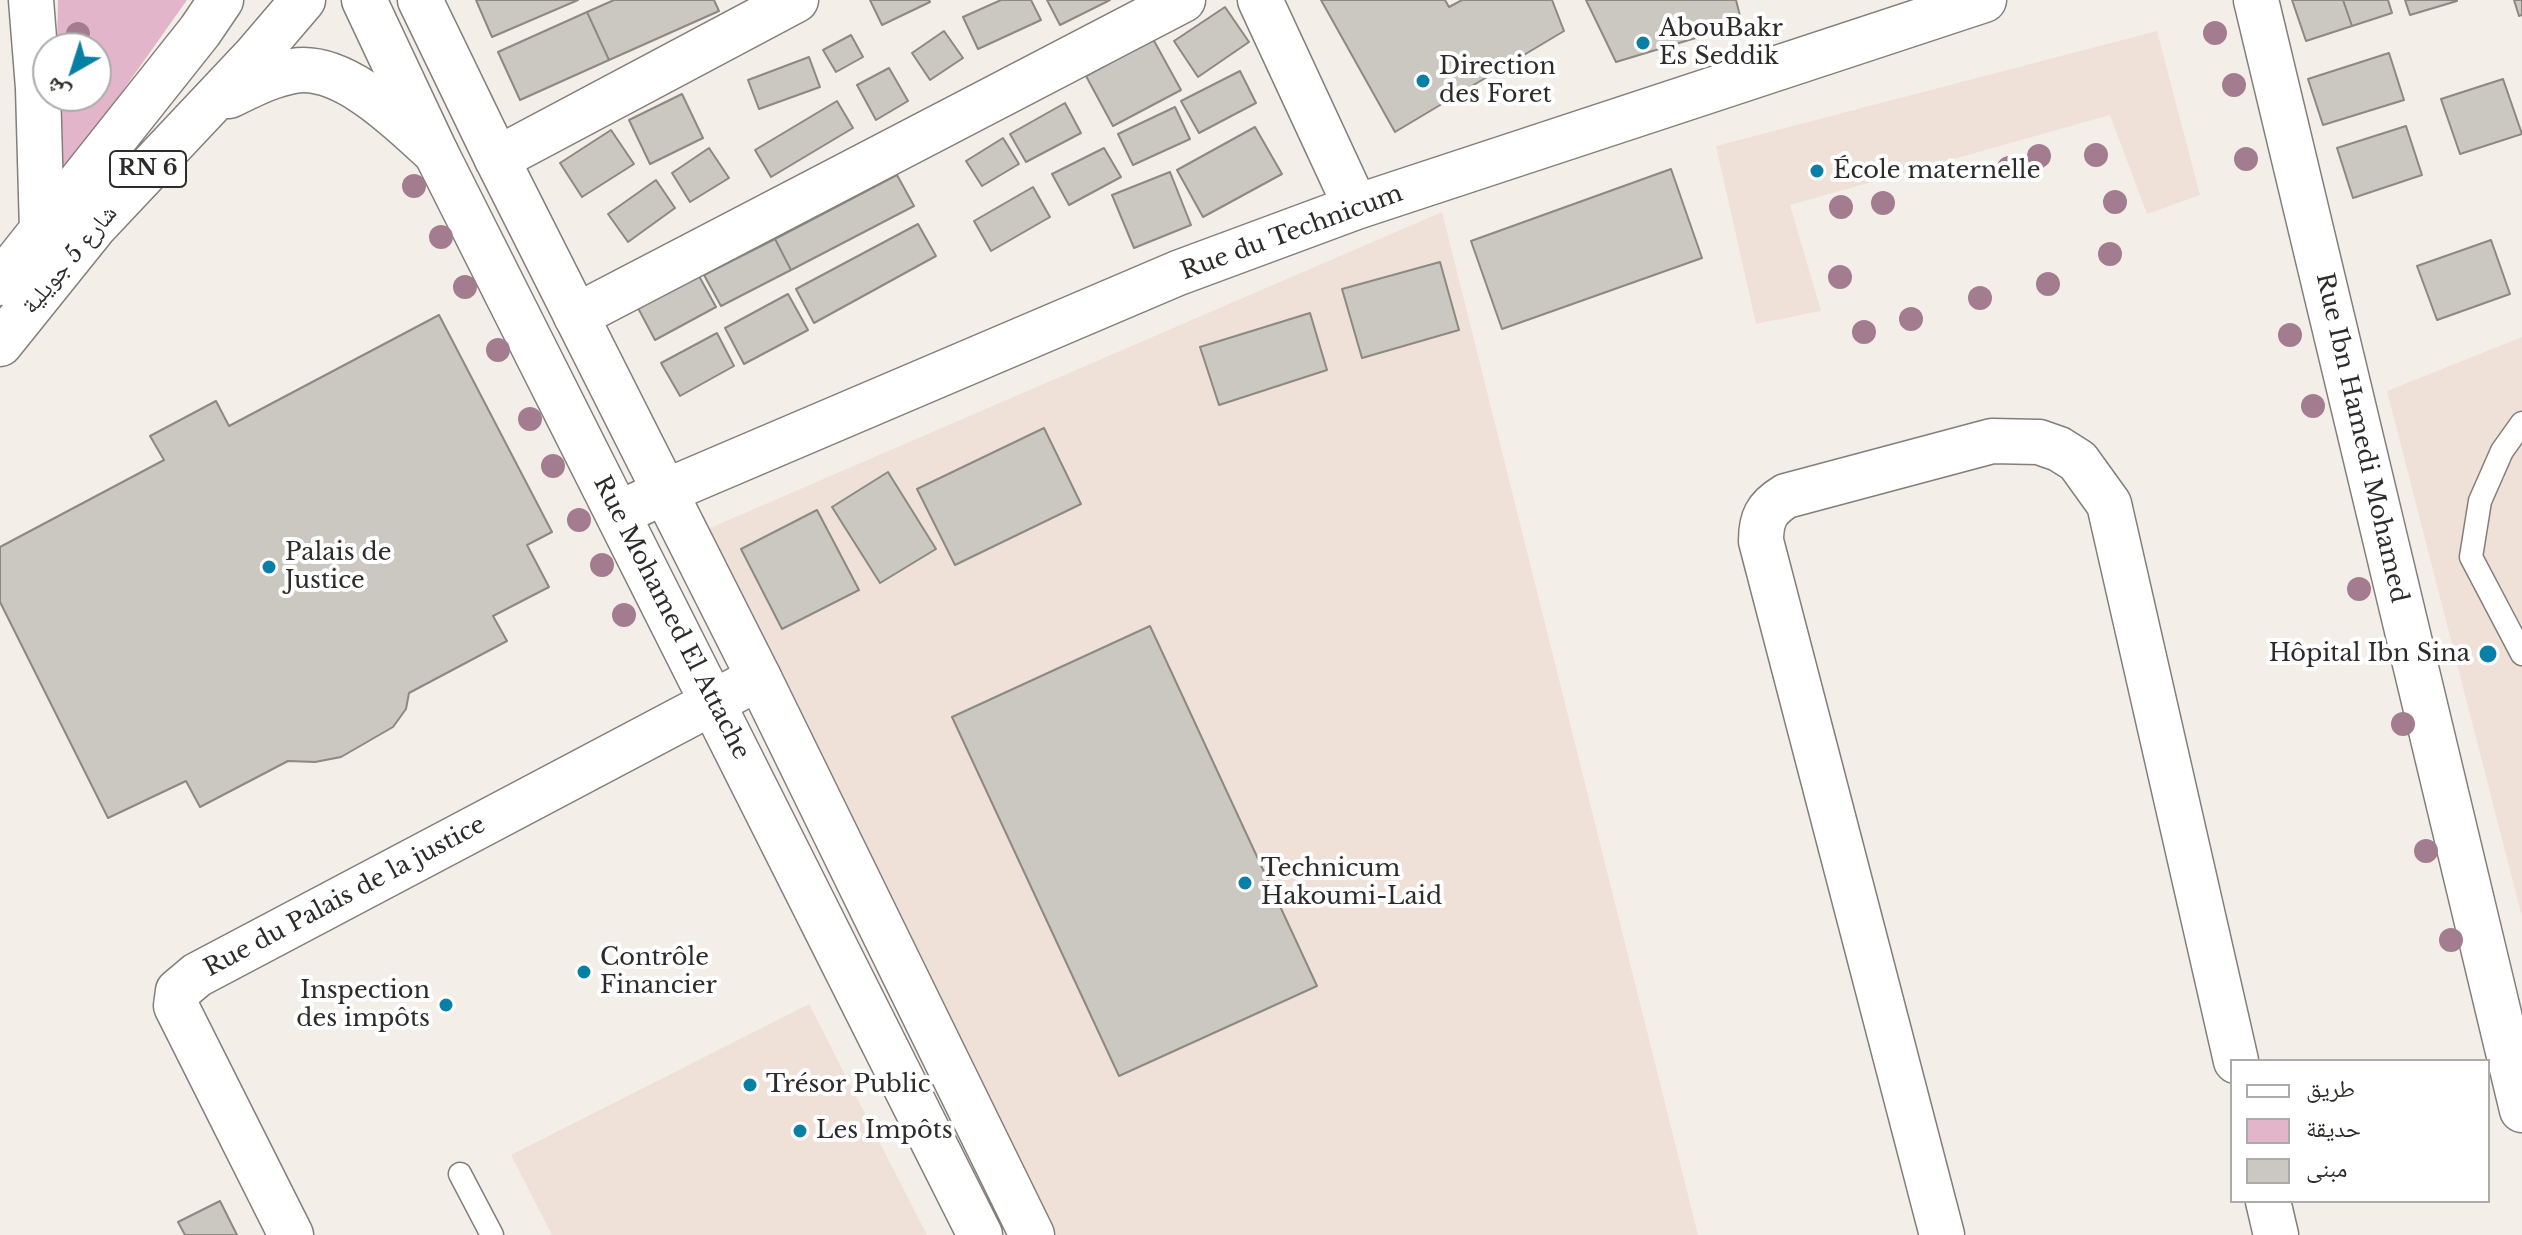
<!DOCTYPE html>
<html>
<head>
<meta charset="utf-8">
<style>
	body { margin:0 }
	#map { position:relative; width:2522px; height:1235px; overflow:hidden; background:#f4eee9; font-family:"Libre Baskerville","Noto Naskh Arabic",serif }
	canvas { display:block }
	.legend { position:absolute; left:2230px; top:1059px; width:260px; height:144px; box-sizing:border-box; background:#fff; border:2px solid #ababaa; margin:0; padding:10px 14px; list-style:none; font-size:24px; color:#2e2c2a }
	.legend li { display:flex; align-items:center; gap:16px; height:40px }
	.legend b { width:40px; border:2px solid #ababaa }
	.north { position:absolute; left:32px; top:32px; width:80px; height:80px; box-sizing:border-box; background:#fff; border:2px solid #ababaa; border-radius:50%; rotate:219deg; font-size:22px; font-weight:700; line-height:32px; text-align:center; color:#2e2c2a }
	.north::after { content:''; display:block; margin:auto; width:28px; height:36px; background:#0880a6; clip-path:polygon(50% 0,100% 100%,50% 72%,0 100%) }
</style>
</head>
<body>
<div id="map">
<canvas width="2522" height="1235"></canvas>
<ul class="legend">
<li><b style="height:10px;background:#fff"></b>طريق</li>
<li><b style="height:22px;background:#e3b5cb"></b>حديقة</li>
<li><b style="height:22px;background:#cac8c1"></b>مبنى</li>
</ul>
<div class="north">ش</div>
</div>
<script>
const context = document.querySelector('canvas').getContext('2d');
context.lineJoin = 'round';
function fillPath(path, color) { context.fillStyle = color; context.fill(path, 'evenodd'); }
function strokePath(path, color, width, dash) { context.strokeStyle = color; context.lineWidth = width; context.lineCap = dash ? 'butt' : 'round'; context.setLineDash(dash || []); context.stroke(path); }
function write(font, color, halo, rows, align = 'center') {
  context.font = font + ' "Libre Baskerville","Noto Naskh Arabic",serif'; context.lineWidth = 8; context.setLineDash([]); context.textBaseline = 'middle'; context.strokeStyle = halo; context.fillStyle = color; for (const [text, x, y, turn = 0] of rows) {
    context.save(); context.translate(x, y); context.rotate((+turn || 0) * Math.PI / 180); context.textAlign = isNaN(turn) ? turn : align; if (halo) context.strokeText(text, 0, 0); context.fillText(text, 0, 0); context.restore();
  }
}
fillPath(new Path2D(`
	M 2157,31 L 2200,195 L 2147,214 L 2110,115 L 1790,205 L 1821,311 L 1756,324 L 1716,146 Z
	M 1442,212 L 1698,1235 L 1057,1235 L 703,531 Z
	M 2522,337 L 2522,917 L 2387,391 Z
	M 809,1004 L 927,1235 L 552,1235 L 511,1155 Z`), '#efe1d8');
fillPath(new Path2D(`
	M 58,0 L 187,0 L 56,185 L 57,96 L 96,96 L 96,48 L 57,48 Z`), '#e3b5cb');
const building = new Path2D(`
	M 476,0 L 578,0 L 492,37 Z
	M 614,0 L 714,0 L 719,11 L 609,60 L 587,12 Z
	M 870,0 L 929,0 L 930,2 L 882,25 Z
	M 1001,0 L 1031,0 L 1041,20 L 978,49 L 963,17 Z
	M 1047,0 L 1110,0 L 1060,25 Z
	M 1321,0 L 1445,0 L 1449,7 L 1462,0 L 1552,0 L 1564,31 L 1395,132 Z
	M 1586,0 L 1736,0 L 1742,24 L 1616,62 Z
	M 2292,0 L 2343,0 L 2352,26 L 2306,41 Z
	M 2343,0 L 2388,0 L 2392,13 L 2352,26 Z
	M 2405,0 L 2457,0 L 2457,1 L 2410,15 Z
	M 2514,0 L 2522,0 L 2522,15 L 2519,16 Z
	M 1225,7 L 1249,42 L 1198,77 L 1174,41 Z
	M 587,12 L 609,60 L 520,100 L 498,52 Z
	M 944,31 L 963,58 L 930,80 L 912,53 Z
	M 851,35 L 863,57 L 836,72 L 823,50 Z
	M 1153,39 L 1181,90 L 1113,126 L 1086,76 Z
	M 2389,53 L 2404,100 L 2323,125 L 2308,79 Z
	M 809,57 L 820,87 L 759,109 L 748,80 Z
	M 889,68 L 908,101 L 876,120 L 857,85 Z
	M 1240,71 L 1256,103 L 1199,133 L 1181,101 Z
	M 2503,79 L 2522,134 L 2460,154 L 2441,99 Z
	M 682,94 L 703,138 L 650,164 L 629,120 Z
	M 837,101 L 853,128 L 771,177 L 755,150 Z
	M 1065,103 L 1081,133 L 1026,162 L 1010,134 Z
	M 1175,107 L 1190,139 L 1133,165 L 1118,134 Z
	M 2406,126 L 2422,175 L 2353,198 L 2337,148 Z
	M 1255,127 L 1282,174 L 1203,217 L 1177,170 Z
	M 611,130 L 634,164 L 582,197 L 560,163 Z
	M 1003,138 L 1019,164 L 982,186 L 966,161 Z
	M 709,148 L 729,178 L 690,202 L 672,173 Z
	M 1104,148 L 1121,177 L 1069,205 L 1052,174 Z
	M 1671,169 L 1702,258 L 1502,329 L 1471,241 Z
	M 1170,172 L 1191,225 L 1134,248 L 1112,195 Z
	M 897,175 L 914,206 L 791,270 L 775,239 Z
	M 656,180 L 675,208 L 628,242 L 608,214 Z
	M 1033,187 L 1050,217 L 991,251 L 974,221 Z
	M 918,224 L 936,256 L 814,323 L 796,289 Z
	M 775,239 L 791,270 L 721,306 L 704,275 Z
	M 2491,240 L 2510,294 L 2437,320 L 2417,266 Z
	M 1440,262 L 1459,330 L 1362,358 L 1342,289 Z
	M 699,276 L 716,307 L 655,340 L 638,308 Z
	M 788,294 L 808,330 L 744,364 L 725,328 Z
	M 1310,313 L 1327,370 L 1219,405 L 1200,347 Z
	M 439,315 L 552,532 L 527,545 L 549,587 L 493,616 L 507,641 L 409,693 L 406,709 L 393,727 L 341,757 L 315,762 L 288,761 L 200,807 L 186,781 L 108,818 L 0,602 L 0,547 L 164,460 L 150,436 L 216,401 L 229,426 Z
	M 717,333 L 734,366 L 680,396 L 661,363 Z
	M 1044,428 L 1081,504 L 955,565 L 917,489 Z
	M 888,472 L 936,549 L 880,583 L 832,507 Z
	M 817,510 L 859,590 L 782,629 L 741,549 Z
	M 1150,626 L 1317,986 L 1119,1076 L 952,717 Z
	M 220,1201 L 237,1235 L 185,1235 L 178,1222 Z`);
fillPath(building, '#cac8c1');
strokePath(building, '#8b8982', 2);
const lane = new Path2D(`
	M 2522,423 L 2502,451 L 2480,501 L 2471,557 L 2522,654
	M 460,1174 L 492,1235`);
const street = new Path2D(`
	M 1260,0 L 1356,207
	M 2256,0 L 2522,1110
	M 497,159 L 796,0
	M 576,316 L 1183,0
	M 618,514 L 664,492 L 1178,273 L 1356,207 L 1984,0
	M 2268,1201 L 2276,1235
	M 291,1235 L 176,1006 L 178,991 L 197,975 L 759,678
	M 1942,1235 L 1761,541 C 1761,519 1766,508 1786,496 L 1992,441 L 2039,442 L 2059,449 L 2078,461 L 2109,504 L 2236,1061`);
const secondary = new Path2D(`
	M 364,0 L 436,153 L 980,1235
	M 420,0 L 497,159 L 759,678 L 1032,1235`);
const primary = new Path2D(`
	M 31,0 L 38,88 L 42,231
	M 229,96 C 250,86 270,75 293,71 C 343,62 401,121 436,153
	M 0,283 L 200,31 L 221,0
	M 0,344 L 94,227 L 256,55 L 303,0`);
strokePath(lane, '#847e7a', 25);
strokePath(street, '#847e7a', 47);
strokePath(secondary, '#847e7a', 47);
strokePath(primary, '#847e7a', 47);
strokePath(lane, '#fff', 22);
strokePath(street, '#fff', 44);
strokePath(secondary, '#fff', 44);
strokePath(primary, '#fff', 44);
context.fillStyle = '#a37d8f';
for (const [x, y] of [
	[2215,33],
	[78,34],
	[2234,85],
	[2096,155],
	[2039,156],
	[2246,159],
	[2009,168],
	[414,186],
	[2115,202],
	[1883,203],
	[1841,207],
	[441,237],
	[2110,254],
	[1840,277],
	[2048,284],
	[465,287],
	[1980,298],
	[1911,319],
	[1864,332],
	[2290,335],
	[498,350],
	[2313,406],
	[530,419],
	[553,466],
	[579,520],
	[602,565],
	[2359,589],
	[624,615],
	[2403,724],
	[2426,851],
	[2451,940]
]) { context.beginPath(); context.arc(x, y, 12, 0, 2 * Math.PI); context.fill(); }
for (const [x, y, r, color] of [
	[1643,43,8,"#0880a6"],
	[1423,81,8,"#0880a6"],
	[1817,171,8,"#0880a6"],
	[269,567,8,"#0880a6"],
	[2488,654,10,"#0880a6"],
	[1245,883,8,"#0880a6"],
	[584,972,8,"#0880a6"],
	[446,1005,8,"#0880a6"],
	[750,1085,8,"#0880a6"],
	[800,1131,8,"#0880a6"]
]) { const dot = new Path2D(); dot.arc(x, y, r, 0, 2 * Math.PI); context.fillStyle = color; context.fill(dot); strokePath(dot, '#fff', 3); }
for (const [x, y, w] of [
	[148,169,76]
]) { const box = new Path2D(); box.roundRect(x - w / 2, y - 18, w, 36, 6); context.fillStyle = '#fff'; context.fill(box); strokePath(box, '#2e2c2a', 2); }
write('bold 22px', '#2e2c2a', null, [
	["RN 6",148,169]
]);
write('24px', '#2e2c2a', '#fff', [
	["AbouBakr",1659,29],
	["Es Seddik",1659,57],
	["Direction",1439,67],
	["des Foret",1439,95],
	["École maternelle",1833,171],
	["Palais de",285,553],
	["Justice",285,581],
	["Hôpital Ibn Sina",2470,654,"right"],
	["Technicum",1261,869],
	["Hakoumi-Laid",1261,897],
	["Contrôle",600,958],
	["Financier",600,986],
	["Inspection",430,991,"right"],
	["des impôts",430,1019,"right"],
	["Trésor Public",766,1085],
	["Les Impôts",816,1131]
], 'left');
write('24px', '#2e2c2a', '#fff', [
	["Rue du Technicum",1292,233,-20],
	["شارع 5 جويلية",70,260,-50],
	["Rue Ibn Hamedi Mohamed",2361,438,77],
	["Rue Mohamed El Attache",671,618,63],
	["Rue du Palais de la justice",345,897,-28]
]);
</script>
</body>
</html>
